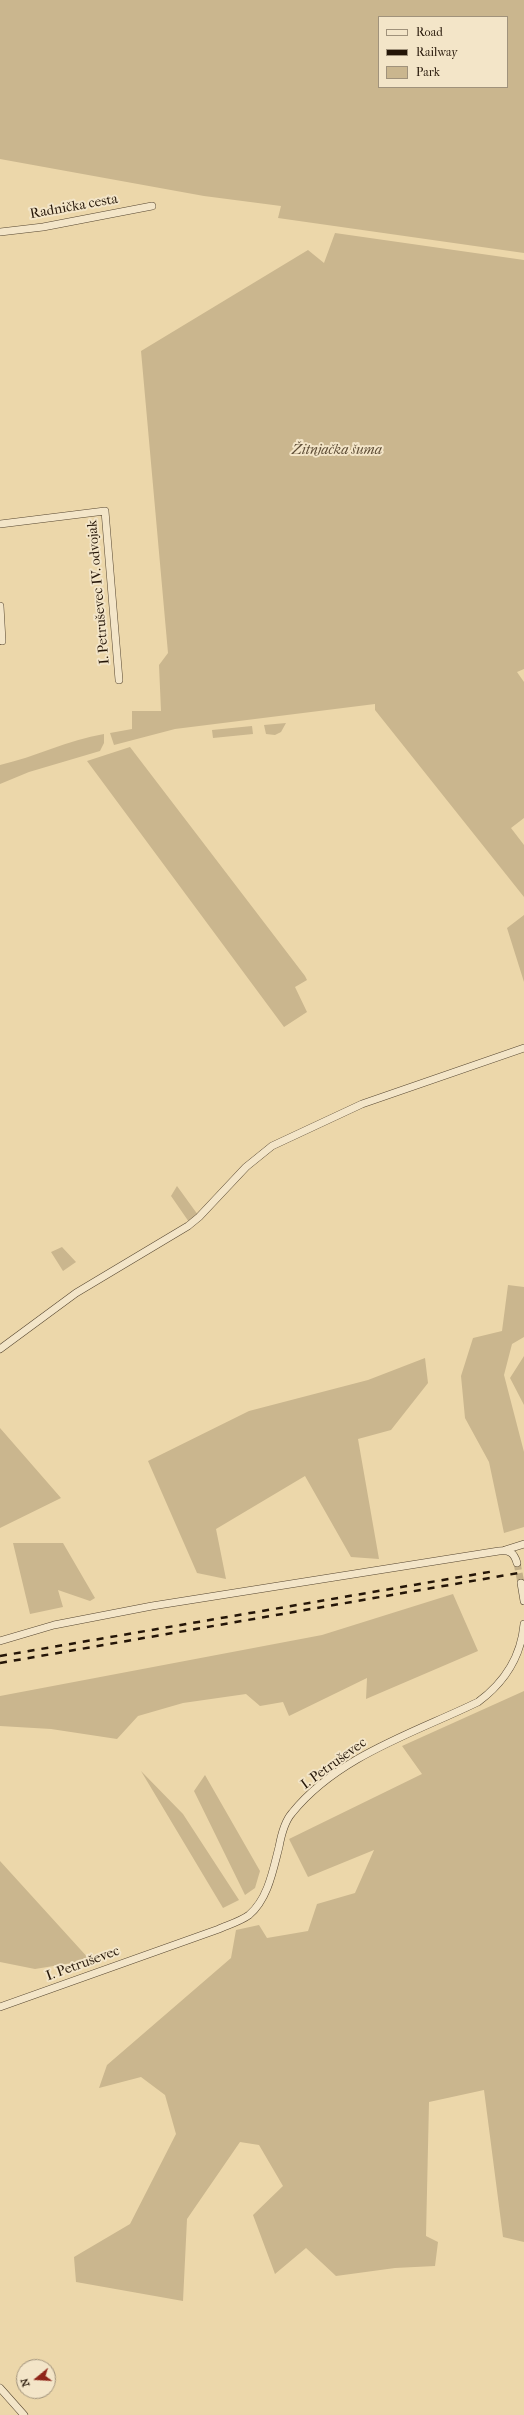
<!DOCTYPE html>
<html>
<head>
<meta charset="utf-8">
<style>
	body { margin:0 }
	#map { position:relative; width:524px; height:2415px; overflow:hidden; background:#ecd7aa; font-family:"IM FELL French Canon",serif }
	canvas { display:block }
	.legend { position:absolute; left:378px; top:16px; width:130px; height:72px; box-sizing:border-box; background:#f3e5c8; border:1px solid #a0927b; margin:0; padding:5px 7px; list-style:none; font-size:12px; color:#241507 }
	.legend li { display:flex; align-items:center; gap:8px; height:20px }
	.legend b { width:20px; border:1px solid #a0927b }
	.north { position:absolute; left:16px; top:2359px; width:40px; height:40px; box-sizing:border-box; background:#f3e5c8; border:1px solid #a0927b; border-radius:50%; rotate:252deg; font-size:11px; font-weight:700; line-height:16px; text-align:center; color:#241507 }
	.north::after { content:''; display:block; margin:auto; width:14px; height:18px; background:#8f2418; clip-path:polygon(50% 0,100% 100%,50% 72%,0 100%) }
</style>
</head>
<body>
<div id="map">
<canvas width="524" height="2415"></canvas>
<ul class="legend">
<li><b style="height:5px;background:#f3e5c8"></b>Road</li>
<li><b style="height:5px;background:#241507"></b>Railway</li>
<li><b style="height:11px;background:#cab68e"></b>Park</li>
</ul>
<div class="north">N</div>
</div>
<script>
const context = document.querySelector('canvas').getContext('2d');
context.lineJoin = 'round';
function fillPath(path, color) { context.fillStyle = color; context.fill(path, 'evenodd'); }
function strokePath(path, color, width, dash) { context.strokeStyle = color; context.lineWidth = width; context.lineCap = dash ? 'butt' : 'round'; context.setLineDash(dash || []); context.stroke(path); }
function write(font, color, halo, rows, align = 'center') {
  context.font = font + ' "IM FELL French Canon",serif'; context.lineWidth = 4; context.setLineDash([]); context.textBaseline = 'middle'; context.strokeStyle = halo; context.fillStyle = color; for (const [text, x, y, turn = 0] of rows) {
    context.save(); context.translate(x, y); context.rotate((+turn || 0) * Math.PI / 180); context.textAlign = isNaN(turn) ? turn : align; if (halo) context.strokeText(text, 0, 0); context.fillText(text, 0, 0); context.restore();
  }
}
fillPath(new Path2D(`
	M 0,0 L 524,0 L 524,253 L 278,218 L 281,206 L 204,196 L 0,159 ZM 379,17 L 507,17 L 507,87 L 379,87 Z
	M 335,233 L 524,260 L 524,669 L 517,672 L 524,682 L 524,818 L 511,828 L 524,845 L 524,897 L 375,710 L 375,704 L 175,729 L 114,745 L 110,733 L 132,729 L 132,711 L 161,711 L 159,665 L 168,653 L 141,351 L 308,250 L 324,263 Z
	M 286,723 L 281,732 L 275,735 L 266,734 L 264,725 Z
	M 252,726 L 253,734 L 213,738 L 212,730 Z
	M 104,734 L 104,743 L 100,751 L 29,772 L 0,784 L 0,765 C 35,757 68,740 104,734 Z
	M 130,747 L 305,976 L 307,980 L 295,987 L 307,1012 L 284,1027 L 87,761 Z
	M 524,915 L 524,982 L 507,928 Z
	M 177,1186 L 198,1215 L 189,1222 L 171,1196 Z
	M 62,1247 L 76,1262 L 63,1271 L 51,1252 Z
	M 508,1285 L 524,1287 L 524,1337 L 512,1344 L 504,1375 L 524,1452 L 524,1527 L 504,1533 L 489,1462 L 465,1418 L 461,1376 L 473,1338 L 502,1331 Z
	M 524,1356 L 524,1405 L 510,1378 Z
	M 425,1358 L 428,1383 L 391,1430 L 358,1439 L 379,1559 L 351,1557 L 305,1476 L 216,1529 L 226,1579 L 197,1573 L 148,1461 L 249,1411 L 368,1380 Z
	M 0,1428 L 61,1498 L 0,1528 Z
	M 13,1543 L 63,1543 L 95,1598 L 90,1601 L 58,1590 L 63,1607 L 30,1614 Z
	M 453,1594 L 478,1651 L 366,1699 L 367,1678 L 289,1716 L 283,1702 L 260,1706 L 246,1694 L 183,1703 L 138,1716 L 117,1739 L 51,1729 L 0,1726 L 0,1696 L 322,1635 Z
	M 524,1691 L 524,2242 L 503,2237 L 484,2090 L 429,2102 L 426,2236 L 438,2242 L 435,2266 L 395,2268 L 336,2276 L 306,2248 L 275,2274 L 253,2215 L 283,2186 L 259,2145 L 240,2142 L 187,2219 L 183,2301 L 76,2282 L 74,2257 L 130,2224 L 176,2134 L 165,2095 L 141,2077 L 99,2088 L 107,2065 L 231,1958 L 236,1930 L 259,1925 L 267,1938 L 308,1931 L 317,1904 L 355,1893 L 374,1850 L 308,1877 L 289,1839 L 422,1774 L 402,1746 Z
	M 141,1771 L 183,1814 L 239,1900 L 223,1908 Z
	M 205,1775 L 260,1871 L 255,1888 L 245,1895 L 194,1791 Z
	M 0,1861 L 90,1960 L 35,1969 L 0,1962 Z`), '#cab68e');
strokePath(new Path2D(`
	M 517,1563 L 521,1583`), '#c4b089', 7, [7, 3.5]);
const street = new Path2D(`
	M 0,232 L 43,227 L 152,206
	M 0,524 L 105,511 L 119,680
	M 0,606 L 2,641
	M 0,1349 L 76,1293 L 188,1226 L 199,1217 L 246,1167 L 272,1146 L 362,1104 L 524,1048
	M 505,1550 L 524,1544
	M 521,1583 L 524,1601
	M 0,1641 L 54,1625 L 152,1606 L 499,1551 C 509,1550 514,1552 517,1563
	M 0,2007 L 219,1929 C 228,1925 241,1921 249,1915 C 268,1899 273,1870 279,1847 C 281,1836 284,1822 292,1813 C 338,1756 414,1733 478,1702 C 505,1682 521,1657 524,1624
	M 0,2388 L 24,2415`);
strokePath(street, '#564630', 8);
strokePath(street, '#f3e5c8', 7);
strokePath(new Path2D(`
	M 0,1656 L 495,1571
	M 0,1663 L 524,1572`), '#241507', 2.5, [7, 7]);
write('14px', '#241507', '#f3e5c8', [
	["Radnička cesta",74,207,-10],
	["I. Petruševec IV. odvojak",99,592,-95],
	["I. Petruševec",334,1764,-36],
	["I. Petruševec",83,1964,-20]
]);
write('italic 14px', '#5e4d36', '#f3e5c8', [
	["Žitnjačka šuma",337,451]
]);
</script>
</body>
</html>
